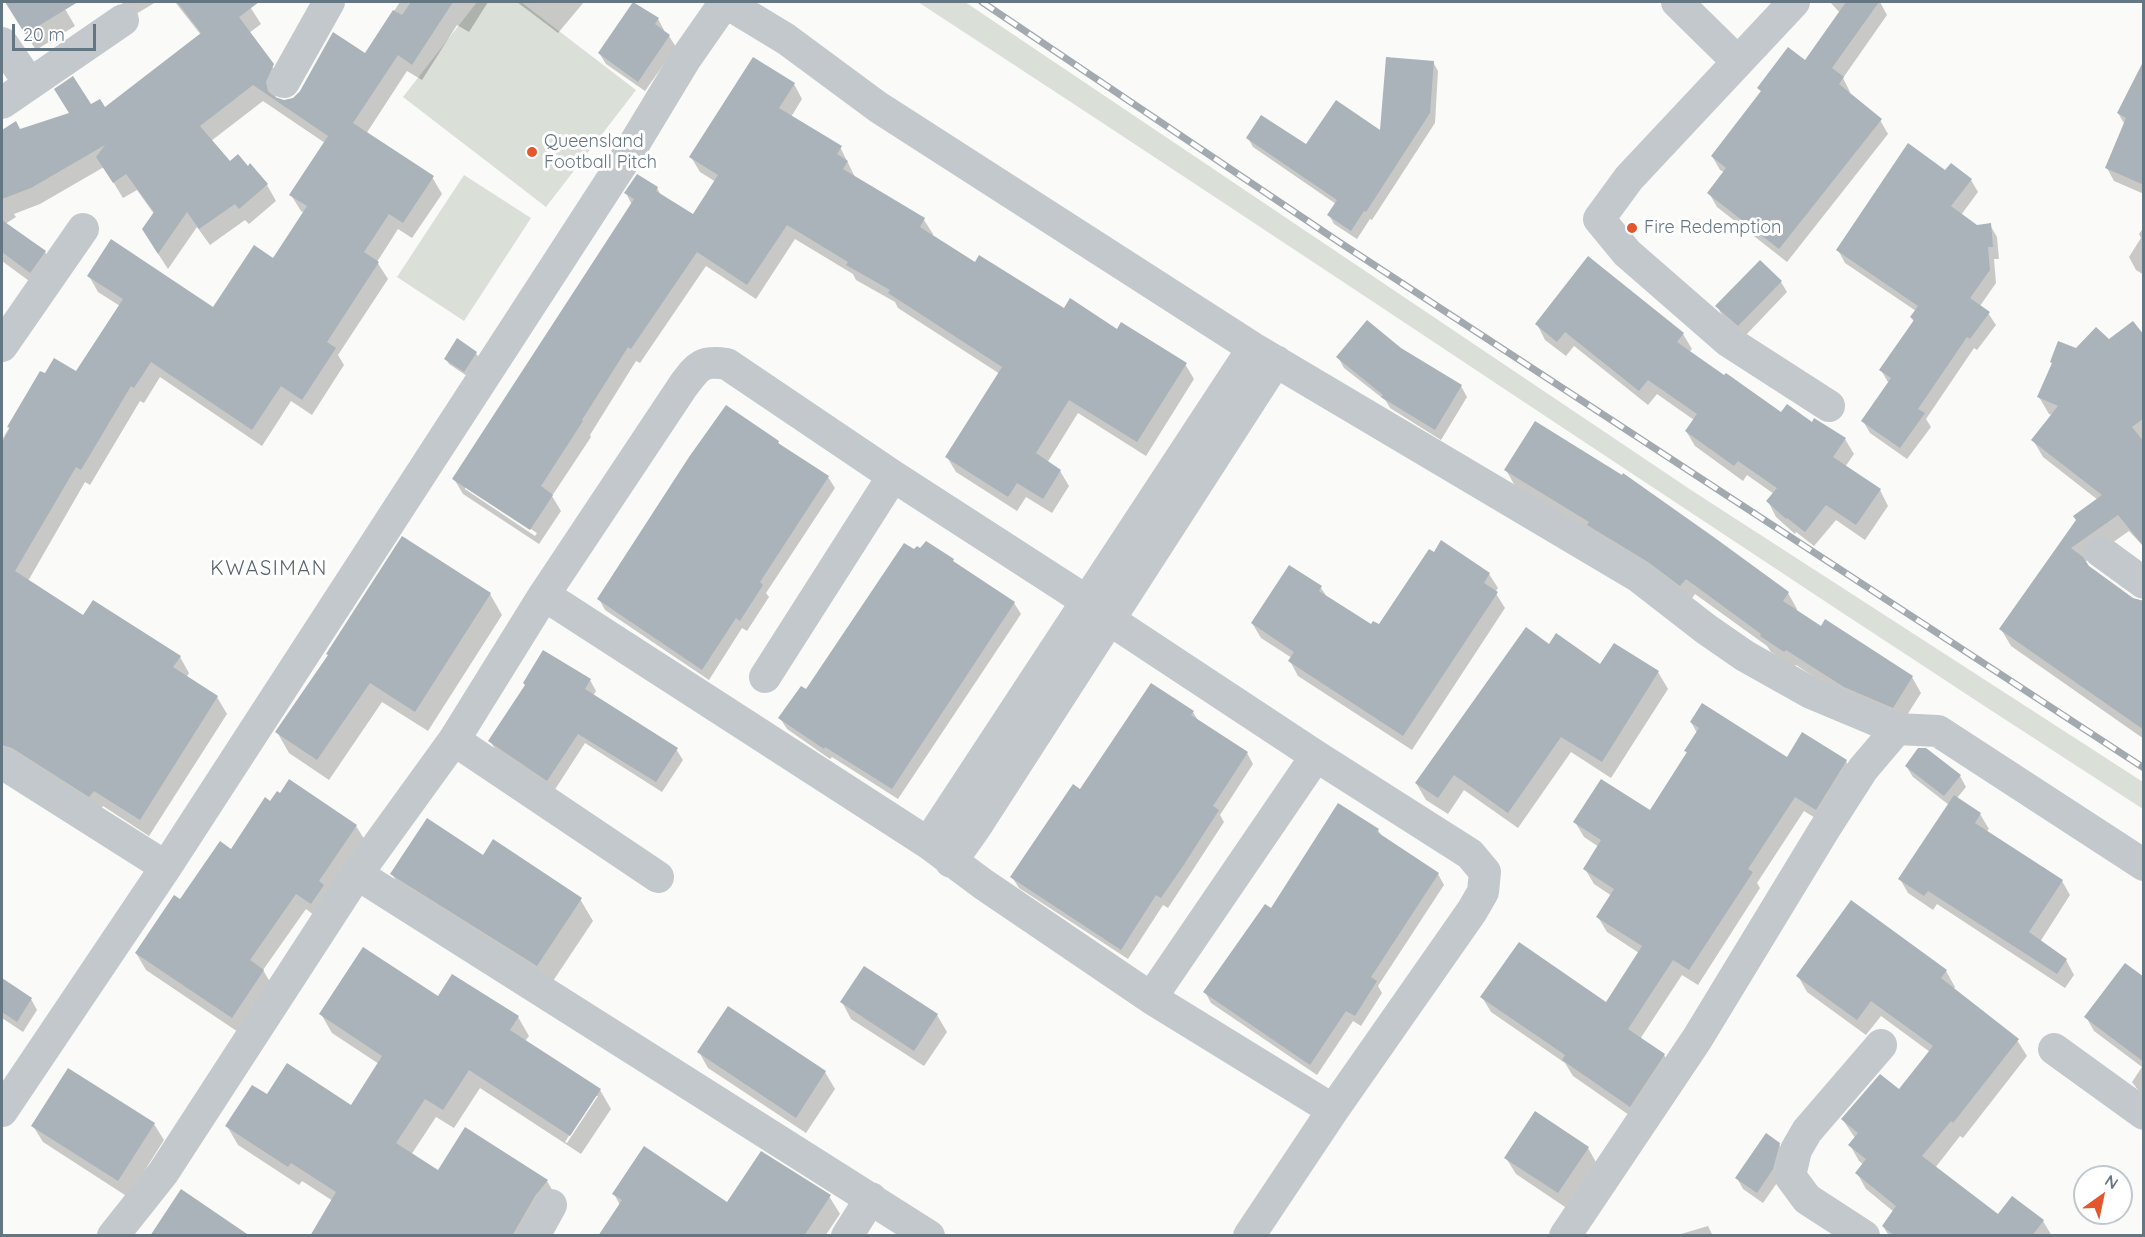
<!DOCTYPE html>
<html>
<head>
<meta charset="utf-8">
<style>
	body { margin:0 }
	#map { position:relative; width:2145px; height:1237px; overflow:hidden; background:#fafaf8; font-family:Quicksand,sans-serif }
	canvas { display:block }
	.frame { position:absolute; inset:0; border:3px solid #657683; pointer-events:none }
	.north { position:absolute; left:2073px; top:1165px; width:60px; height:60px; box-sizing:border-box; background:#fff; border:2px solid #c1c8cd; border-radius:50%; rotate:33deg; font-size:16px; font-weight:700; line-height:24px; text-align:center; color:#657683 }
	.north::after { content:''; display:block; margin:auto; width:21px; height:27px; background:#e4572e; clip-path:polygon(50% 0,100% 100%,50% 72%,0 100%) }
	.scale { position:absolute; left:12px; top:24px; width:84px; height:27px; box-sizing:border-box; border:3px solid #657683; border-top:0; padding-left:8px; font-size:18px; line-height:21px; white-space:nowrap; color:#657683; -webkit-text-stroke:4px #fff; paint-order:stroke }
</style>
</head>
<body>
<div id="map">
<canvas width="2145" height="1237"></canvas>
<div class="frame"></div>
<div class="north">N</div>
<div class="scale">20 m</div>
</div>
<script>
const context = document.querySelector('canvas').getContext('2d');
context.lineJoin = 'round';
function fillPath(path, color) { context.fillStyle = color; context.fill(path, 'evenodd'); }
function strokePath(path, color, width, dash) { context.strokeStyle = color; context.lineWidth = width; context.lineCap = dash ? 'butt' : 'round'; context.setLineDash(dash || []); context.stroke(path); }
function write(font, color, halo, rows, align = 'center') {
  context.font = font + ' Quicksand,sans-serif'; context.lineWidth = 6; context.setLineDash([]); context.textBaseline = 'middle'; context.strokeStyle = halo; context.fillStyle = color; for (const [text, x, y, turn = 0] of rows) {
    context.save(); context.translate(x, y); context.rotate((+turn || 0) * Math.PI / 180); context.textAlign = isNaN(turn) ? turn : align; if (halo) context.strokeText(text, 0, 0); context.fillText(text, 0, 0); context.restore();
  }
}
fillPath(new Path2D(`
	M 477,2 L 521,2 L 636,90 L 546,207 L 403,97 Z
	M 918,2 L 965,2 L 1691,490 L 2143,782 L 2143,809 C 1733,544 1328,269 918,2 Z
	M 464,175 L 531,218 L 464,321 L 397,277 Z`), '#dadfd7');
fillPath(new Path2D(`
	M 6,2 L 61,2 L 75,26 L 36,50 Z
	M 121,2 L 156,2 L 131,17 Z
	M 175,2 L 247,2 L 261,24 L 249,33 L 282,81 L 275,99 L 284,101 L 293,99 L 365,55 L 400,2 L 488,2 L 469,32 L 457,25 L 422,80 L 407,71 L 366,134 L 432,177 L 442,194 L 412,238 L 398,229 L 377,262 L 388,279 L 338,355 L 344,365 L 312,415 L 291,401 L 262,446 L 160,377 L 144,403 L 140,401 L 90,485 L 85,482 L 28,581 L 84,617 L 180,657 L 189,673 L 186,678 L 217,697 L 227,714 L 149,836 L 103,806 L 99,813 L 13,761 L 2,745 L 2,440 L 41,373 L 46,375 L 77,373 L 120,306 L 98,292 L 89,276 L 214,309 L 274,260 L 304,213 L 301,211 L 291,195 L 325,143 L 263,101 L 211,141 L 230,163 L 267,185 L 276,201 L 249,224 L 245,220 L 210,245 L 197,227 L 168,269 L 153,246 L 154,214 L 137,190 L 123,198 L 104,167 L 40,204 L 14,214 L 16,217 L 5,224 L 45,252 L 54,268 L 40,289 L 2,261 L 2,131 L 15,123 L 20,131 L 91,106 L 105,109 L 201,35 Z
	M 517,2 L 584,2 L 558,33 Z
	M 1830,2 L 1880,2 L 1887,15 L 1843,78 L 1850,92 L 1849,94 L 1880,120 L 1888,134 L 1787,262 L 1717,207 L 1709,193 L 1725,173 L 1720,170 L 1712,156 L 1762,93 L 1759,88 L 1805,62 L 1840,13 Z
	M 658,19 L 664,30 L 663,32 L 669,36 L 676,47 L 645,91 L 606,64 L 599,53 Z
	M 1433,62 L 1438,71 L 1435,123 L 1372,220 L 1370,219 L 1357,239 L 1334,224 L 1329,215 L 1336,204 L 1253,147 L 1248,138 L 1307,146 L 1382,133 Z
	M 2144,81 L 2144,194 L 2114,181 L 2107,168 L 2125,125 L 2118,113 Z
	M 794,84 L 802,99 L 791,117 L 840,147 L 855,177 L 924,220 L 933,234 L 932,236 L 975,264 L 1064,310 L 1118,331 L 1185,364 L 1194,379 L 1146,456 L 1078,413 L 1047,463 L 1060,471 L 1069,486 L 1052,513 L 1026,497 L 1017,511 L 956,472 L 947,457 L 1000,374 L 898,308 L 895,302 L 856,280 L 853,274 L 795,239 L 756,299 L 706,266 L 640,363 L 636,361 L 590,435 L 591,437 L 552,496 L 561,511 L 539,544 L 463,494 L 454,479 L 632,205 L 626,193 L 657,188 L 662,197 L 694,216 L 716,182 L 700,172 L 691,157 ZM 465,486 L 537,533 L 535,536 L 465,489 Z
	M 1945,172 L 1971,180 L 1978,192 L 1961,215 L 1977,226 L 1990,225 L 1997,237 L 1999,259 L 1994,259 L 1996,283 L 1980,306 L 1988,313 L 1996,325 L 1977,350 L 1974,348 L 1926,419 L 1931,427 L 1907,459 L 1870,433 L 1863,421 L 1889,384 L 1881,370 L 1914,322 L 1911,317 L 1916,311 L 1845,263 L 1838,250 Z
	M 2144,227 L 2144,275 L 2136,270 L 2129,257 L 2141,238 L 2139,234 Z
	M 1781,282 L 1787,292 L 1745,336 L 1723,317 L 1717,306 Z
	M 1537,324 L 1683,334 L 1692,349 L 1689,352 L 1781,414 L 1812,424 L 1845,439 L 1854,454 L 1845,467 L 1880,490 L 1888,506 L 1865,540 L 1836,520 L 1814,546 L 1796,532 L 1795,534 L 1776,517 L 1768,501 L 1774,494 L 1747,475 L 1743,481 L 1695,446 L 1686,431 L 1694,420 L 1657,394 L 1648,405 L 1574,346 L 1566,356 L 1545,340 Z
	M 457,340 L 476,353 L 479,358 L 467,376 L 449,364 L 446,359 Z
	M 2144,341 L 2144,547 L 2129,531 L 2085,562 L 2088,567 L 2133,599 L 2144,601 L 2144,739 L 2011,646 L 2001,629 L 2098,500 L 2043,457 L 2033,440 L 2052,415 L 2049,414 L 2039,397 L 2053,365 L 2051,362 L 2077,350 Z
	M 1400,349 L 1461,386 L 1467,397 L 1441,440 L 1390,408 L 1386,401 L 1344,368 L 1338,357 Z
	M 778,442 L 781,447 L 828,477 L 835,488 L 766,593 L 769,597 L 747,631 L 742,628 L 709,680 L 605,610 L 599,599 Z
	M 1506,470 L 1788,593 L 1797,609 L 1796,611 L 1821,628 L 1912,677 L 1921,693 L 1902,723 L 1854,703 L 1796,665 L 1794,667 L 1771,652 L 1767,646 L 1695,594 L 1690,601 L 1515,486 Z
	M 914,552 L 953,561 L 955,565 L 1014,603 L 1021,614 L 898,799 L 832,757 L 830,759 L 787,729 L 780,718 L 806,691 Z
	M 1489,574 L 1498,588 L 1495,592 L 1505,608 L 1412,750 L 1298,676 L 1290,661 L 1292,658 L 1261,638 L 1252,623 L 1321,588 L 1327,597 L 1371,626 L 1379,626 Z
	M 490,594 L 502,615 L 428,731 L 382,702 L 329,780 L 289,753 L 277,732 Z
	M 1601,666 L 1658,672 L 1668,689 L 1611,778 L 1571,752 L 1518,828 L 1464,790 L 1448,814 L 1426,800 L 1416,783 Z
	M 590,680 L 596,691 L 593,696 L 676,749 L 683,760 L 662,792 L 585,743 L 554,791 L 497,752 L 490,741 Z
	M 1193,712 L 1199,722 L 1247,753 L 1253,764 L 1220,815 L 1224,822 L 1168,908 L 1163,905 L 1128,959 L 1019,888 L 1012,877 L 1080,791 Z
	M 1691,722 L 1787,759 L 1846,761 L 1855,777 L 1825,824 L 1804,811 L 1757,883 L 1760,888 L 1698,985 L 1682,975 L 1640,1039 L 1664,1055 L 1673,1071 L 1639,1122 L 1573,1076 L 1565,1063 L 1491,1012 L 1482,997 L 1606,1004 L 1639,953 L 1607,932 L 1598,917 L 1612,896 L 1594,884 L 1585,869 L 1599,847 L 1584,837 L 1575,822 L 1650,812 L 1687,754 L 1686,751 L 1697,733 Z
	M 1906,766 L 1960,776 L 1966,787 L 1957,798 L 1980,814 L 1989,829 L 1986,832 L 2062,881 L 2070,895 L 2040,942 L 2066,960 L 2074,975 L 2065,988 L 1937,904 L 1933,910 L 1908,893 L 1900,879 L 1949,805 L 1913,777 Z
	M 271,803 L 356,826 L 366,842 L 320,920 L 306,909 L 263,970 L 273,987 L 241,1034 L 146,970 L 136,953 L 180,901 L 231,851 Z
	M 1378,830 L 1383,838 L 1438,874 L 1444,885 L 1378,986 L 1382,993 L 1361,1026 L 1353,1021 L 1317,1075 L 1211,1003 L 1205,992 Z
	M 483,857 L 580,899 L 593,921 L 549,987 L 405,896 L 392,874 Z
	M 1946,971 L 1955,987 L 1953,990 L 2017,1040 L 2027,1056 L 1963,1138 L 1960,1136 L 1935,1168 L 1998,1216 L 2043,1221 L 2052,1236 L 1889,1236 L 1883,1226 L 1894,1212 L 1866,1189 L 1857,1173 L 1864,1165 L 1859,1161 L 1850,1145 L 1855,1138 L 1843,1120 L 1899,1092 L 1930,1052 L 1881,1016 L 1866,1035 L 1807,992 L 1798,976 Z
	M 2144,979 L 2144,1098 L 2132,1082 L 2142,1067 L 2094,1031 L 2086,1017 Z
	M 4,982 L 31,999 L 37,1010 L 23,1032 L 2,1018 L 2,986 Z
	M 438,998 L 518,1017 L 529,1036 L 525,1041 L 600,1090 L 611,1109 L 581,1154 L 480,1088 L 454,1128 L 436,1117 L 411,1155 L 438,1172 L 547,1181 L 558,1200 L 533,1236 L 312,1236 L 333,1201 L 302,1181 L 299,1185 L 238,1145 L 227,1126 L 267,1096 L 351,1107 L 379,1064 L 332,1033 L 321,1014 ZM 594,1096 L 598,1096 L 567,1143 L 565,1142 Z
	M 842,1002 L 937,1015 L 947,1032 L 924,1066 L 851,1019 Z
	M 728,1008 L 825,1072 L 835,1089 L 806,1133 L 708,1068 L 699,1052 Z
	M 154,1124 L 164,1140 L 128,1197 L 43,1142 L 33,1126 Z
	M 1779,1144 L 1785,1155 L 1779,1180 L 1763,1203 L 1743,1189 L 1737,1178 Z
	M 1588,1148 L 1597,1164 L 1568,1209 L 1516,1174 L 1506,1158 Z
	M 614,1194 L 727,1204 L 829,1196 L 840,1214 L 825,1236 L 600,1236 L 620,1205 Z
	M 1708,1226 L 1713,1236 L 1682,1236 L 1681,1234 Z`), '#0003');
fillPath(new Path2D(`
	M 5,2 L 78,2 L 25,34 Z
	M 177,2 L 259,2 L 239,17 L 274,64 L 266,82 L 268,91 L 275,97 L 284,100 L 293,98 L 300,91 L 333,32 L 365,53 L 393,10 L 402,15 L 411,2 L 453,2 L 412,65 L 398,55 L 353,123 L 434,176 L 403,223 L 389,214 L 364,252 L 379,262 L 327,342 L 336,348 L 302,400 L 281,386 L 252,430 L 151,362 L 134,388 L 131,386 L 81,470 L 76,467 L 15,571 L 83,615 L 93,600 L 181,656 L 173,667 L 218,696 L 140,820 L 94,791 L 89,797 L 12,748 L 2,745 L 2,442 L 10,428 L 7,427 L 40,371 L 45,373 L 54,358 L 76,371 L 123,299 L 87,276 L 111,239 L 213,307 L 254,245 L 273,258 L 307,206 L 289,195 L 328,136 L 253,85 L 200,126 L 230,161 L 238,154 L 248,166 L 250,163 L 268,184 L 239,209 L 235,204 L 199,229 L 187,212 L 158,254 L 142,229 L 154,212 L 126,174 L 113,183 L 96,157 L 105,145 L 31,188 L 2,199 L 2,130 L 16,121 L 20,129 L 69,113 L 54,89 L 73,76 L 91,104 L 100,99 L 105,107 L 201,33 Z
	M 633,2 L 659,18 L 655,24 L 670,35 L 638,82 L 598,53 Z
	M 1846,2 L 1879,2 L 1832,68 L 1844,77 L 1839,84 L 1882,119 L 1779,249 L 1707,193 L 1726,168 L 1711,156 L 1761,91 L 1757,88 L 1788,47 L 1805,60 Z
	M 753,57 L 795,83 L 779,108 L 842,146 L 837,154 L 848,161 L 843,169 L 925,218 L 920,227 L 975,262 L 979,255 L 1064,308 L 1070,298 L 1117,329 L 1121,322 L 1187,363 L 1137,442 L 1069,400 L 1036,453 L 1061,470 L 1043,499 L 1017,483 L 1008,497 L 945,457 L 1002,367 L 888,293 L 890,290 L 846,265 L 848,262 L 787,225 L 747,285 L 697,252 L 631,349 L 628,347 L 582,420 L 583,421 L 541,486 L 553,495 L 530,530 L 452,479 L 634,199 L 624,193 L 637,174 L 658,187 L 656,191 L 693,214 L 718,175 L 689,157 Z
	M 1386,57 L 1434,61 L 1430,113 L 1366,212 L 1364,211 L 1351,231 L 1327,215 L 1337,200 L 1246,138 L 1261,115 L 1306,144 L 1336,100 L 1380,130 Z
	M 2144,60 L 2144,185 L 2105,168 L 2126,118 L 2117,113 Z
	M 1908,143 L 1945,170 L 1951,163 L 1972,179 L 1951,206 L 1977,225 L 1991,223 L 1993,247 L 1988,247 L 1990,270 L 1970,298 L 1990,312 L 1970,339 L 1967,337 L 1918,409 L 1925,413 L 1900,448 L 1861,421 L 1891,378 L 1879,370 L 1914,320 L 1910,317 L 1918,306 L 1836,250 Z
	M 2,220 L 46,251 L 30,273 L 2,252 Z
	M 1588,256 L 1684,333 L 1677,342 L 1724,375 L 1726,373 L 1781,412 L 1787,404 L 1812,422 L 1814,418 L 1846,438 L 1833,457 L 1881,489 L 1856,525 L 1826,505 L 1805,532 L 1787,518 L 1786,519 L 1766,501 L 1777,488 L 1738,461 L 1734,466 L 1685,431 L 1697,414 L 1648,380 L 1639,391 L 1565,332 L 1557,342 L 1535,324 Z
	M 1760,260 L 1782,281 L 1738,326 L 1715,306 Z
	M 1367,320 L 1401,348 L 1462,385 L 1435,430 L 1381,397 L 1383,395 L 1336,357 Z
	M 2133,321 L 2144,335 L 2144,418 L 2132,427 L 2144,442 L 2144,547 L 2118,515 L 2071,548 L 2083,557 L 2089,566 L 2133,598 L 2144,601 L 2144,730 L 1999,629 L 2076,520 L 2073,516 L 2102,495 L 2031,440 L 2058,406 L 2037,397 L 2052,363 L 2050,362 L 2058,341 L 2076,348 L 2096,327 L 2109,339 Z
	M 457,338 L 477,352 L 464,372 L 444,359 Z
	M 726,405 L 779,441 L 778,443 L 829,476 L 760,582 L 763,585 L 740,621 L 736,618 L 702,670 L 597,599 L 689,457 Z
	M 1535,421 L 1622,475 L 1623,473 L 1715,538 L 1789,592 L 1783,601 L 1821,626 L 1825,619 L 1913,676 L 1893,708 L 1844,687 L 1786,650 L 1784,652 L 1760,636 L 1761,634 L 1686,579 L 1680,586 L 1648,562 L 1587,525 L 1589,522 L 1504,470 Z
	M 402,536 L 491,593 L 415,712 L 370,683 L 317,760 L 275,732 L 328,655 L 326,654 Z
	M 1441,540 L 1490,573 L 1484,583 L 1498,592 L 1403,736 L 1288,661 L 1294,652 L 1251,623 L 1289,565 L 1322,586 L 1319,591 L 1371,624 L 1373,621 L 1379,624 L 1429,549 L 1434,552 Z
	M 926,541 L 954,559 L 953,561 L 1015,602 L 892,789 L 825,747 L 824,749 L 778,718 L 801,686 L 806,689 L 904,543 L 914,549 L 917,546 L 920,548 Z
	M 1526,627 L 1549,644 L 1556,633 L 1600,664 L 1614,643 L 1659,671 L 1602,762 L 1561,737 L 1508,813 L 1454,775 L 1438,798 L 1415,783 Z
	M 543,650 L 591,679 L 585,689 L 678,748 L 656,782 L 578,734 L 547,781 L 488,741 L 525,685 L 523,683 Z
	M 1151,683 L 1194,711 L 1191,715 L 1248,752 L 1213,806 L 1219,810 L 1183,866 L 1161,898 L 1156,895 L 1121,950 L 1010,877 L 1073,784 L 1080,789 Z
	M 1702,703 L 1787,757 L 1802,732 L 1847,760 L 1816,810 L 1795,797 L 1748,869 L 1753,872 L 1689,970 L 1673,960 L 1628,1029 L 1665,1054 L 1630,1107 L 1562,1060 L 1565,1055 L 1480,997 L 1519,942 L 1606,1002 L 1642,946 L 1596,917 L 1614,889 L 1583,869 L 1601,840 L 1573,822 L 1601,779 L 1650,810 L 1687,752 L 1684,751 L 1699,728 L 1690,722 Z
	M 1918,748 L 1926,748 L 1961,775 L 1944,796 L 1905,766 Z
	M 289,779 L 357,825 L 319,881 L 324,885 L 311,904 L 296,894 L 250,960 L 264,970 L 232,1018 L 135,953 L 174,895 L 180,899 L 220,841 L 231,849 L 265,797 L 270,801 L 277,791 L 280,793 Z
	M 1954,795 L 1981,813 L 1975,823 L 2063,880 L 2029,932 L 2067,959 L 2057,974 L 1928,891 L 1924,896 L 1898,879 Z
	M 1338,803 L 1379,829 L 1377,832 L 1439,873 L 1371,977 L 1377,981 L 1355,1016 L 1346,1011 L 1310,1065 L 1203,992 L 1265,904 L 1271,908 Z
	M 427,818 L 483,855 L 493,839 L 582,898 L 537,966 L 390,874 Z
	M 1851,900 L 1947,970 L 1941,978 L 2019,1039 L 1953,1123 L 1951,1121 L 1922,1156 L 1998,1214 L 2012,1196 L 2044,1220 L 2032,1236 L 1895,1236 L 1882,1226 L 1896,1206 L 1855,1173 L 1866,1159 L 1848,1145 L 1858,1133 L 1841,1119 L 1880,1074 L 1899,1089 L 1933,1046 L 1871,1001 L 1857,1020 L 1796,976 Z
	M 363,947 L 438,996 L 452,974 L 519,1016 L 510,1030 L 601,1089 L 570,1136 L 469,1070 L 443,1110 L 425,1099 L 396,1143 L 438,1170 L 465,1127 L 548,1180 L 535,1196 L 512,1236 L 310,1236 L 336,1192 L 291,1163 L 288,1167 L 225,1126 L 252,1085 L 267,1094 L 287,1063 L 351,1105 L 382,1056 L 319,1014 Z
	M 2125,963 L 2144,977 L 2144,1062 L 2084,1017 Z
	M 864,966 L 938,1014 L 914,1051 L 840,1002 Z
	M 2,978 L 32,998 L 17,1022 L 2,1012 Z
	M 728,1006 L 826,1071 L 796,1118 L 697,1052 Z
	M 68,1068 L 155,1123 L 118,1181 L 31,1126 Z
	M 1535,1111 L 1589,1147 L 1558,1193 L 1504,1158 Z
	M 1766,1133 L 1780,1143 L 1773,1169 L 1757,1193 L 1735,1178 Z
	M 644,1146 L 727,1202 L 761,1151 L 831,1195 L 804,1236 L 598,1236 L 622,1200 L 612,1194 Z
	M 181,1189 L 250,1236 L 150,1236 Z`), '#aab3b9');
strokePath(new Path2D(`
	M 725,2 L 786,39 L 878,107 L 1253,348 L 1639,577 L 1706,629 L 1745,656 L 1811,693 L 1897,729 L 1938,731 L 2144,865
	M 1677,2 L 1738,62
	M 1794,2 L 1629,178 L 1599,219 L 1627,253 L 1728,341 L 1829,406
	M 2,43 L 30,84
	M 284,82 L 329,2
	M 2,103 L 123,20
	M 2,346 L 83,229
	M 2100,551 L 2144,583
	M 765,677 L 893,476
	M 454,740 L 658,877
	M 2,763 L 166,867
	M 928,843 L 1253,348
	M 951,862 L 975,828 L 1276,361
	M 357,874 L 929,1236
	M 1151,998 L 1316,756
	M 2054,1049 L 2144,1114
	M 2,1111 L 166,867 L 625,159 L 686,58 L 725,2
	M 113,1236 L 163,1173 L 357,874 L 454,740 L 544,595 L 683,386 C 698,366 701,360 727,364 L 893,476 L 1088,602 L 1110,620 L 1316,756 L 1470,854 L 1485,872 L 1483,892 L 1472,911 L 1333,1110 L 1151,998 L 983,884 L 928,843 L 544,595
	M 534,1236 L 551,1205
	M 847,1236 L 871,1198
	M 1249,1236 L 1333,1110
	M 1565,1236 L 1697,1039 L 1824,830 L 1863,769 L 1897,729
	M 1864,1236 L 1807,1199 L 1790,1176 L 1796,1150 L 1807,1131 L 1881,1045`), '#c3c8cc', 32);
const rail = new Path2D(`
	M 982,2 L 1339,242 L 2144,768`);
strokePath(rail, '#a2aab0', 7);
strokePath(rail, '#fff', 4.5, [14]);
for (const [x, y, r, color] of [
	[532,152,6,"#e4572e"],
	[1632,228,6,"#e4572e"]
]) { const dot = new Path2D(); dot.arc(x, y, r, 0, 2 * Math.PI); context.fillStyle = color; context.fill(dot); strokePath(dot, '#fff', 2); }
write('18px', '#657683', '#fff', [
	["Queensland",544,142],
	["Football Pitch",544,163],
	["Fire Redemption",1644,228]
], 'left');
context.letterSpacing = '1.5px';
write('20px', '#57646e', '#fff', [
	["KWASIMAN",269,569]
]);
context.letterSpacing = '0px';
</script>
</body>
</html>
